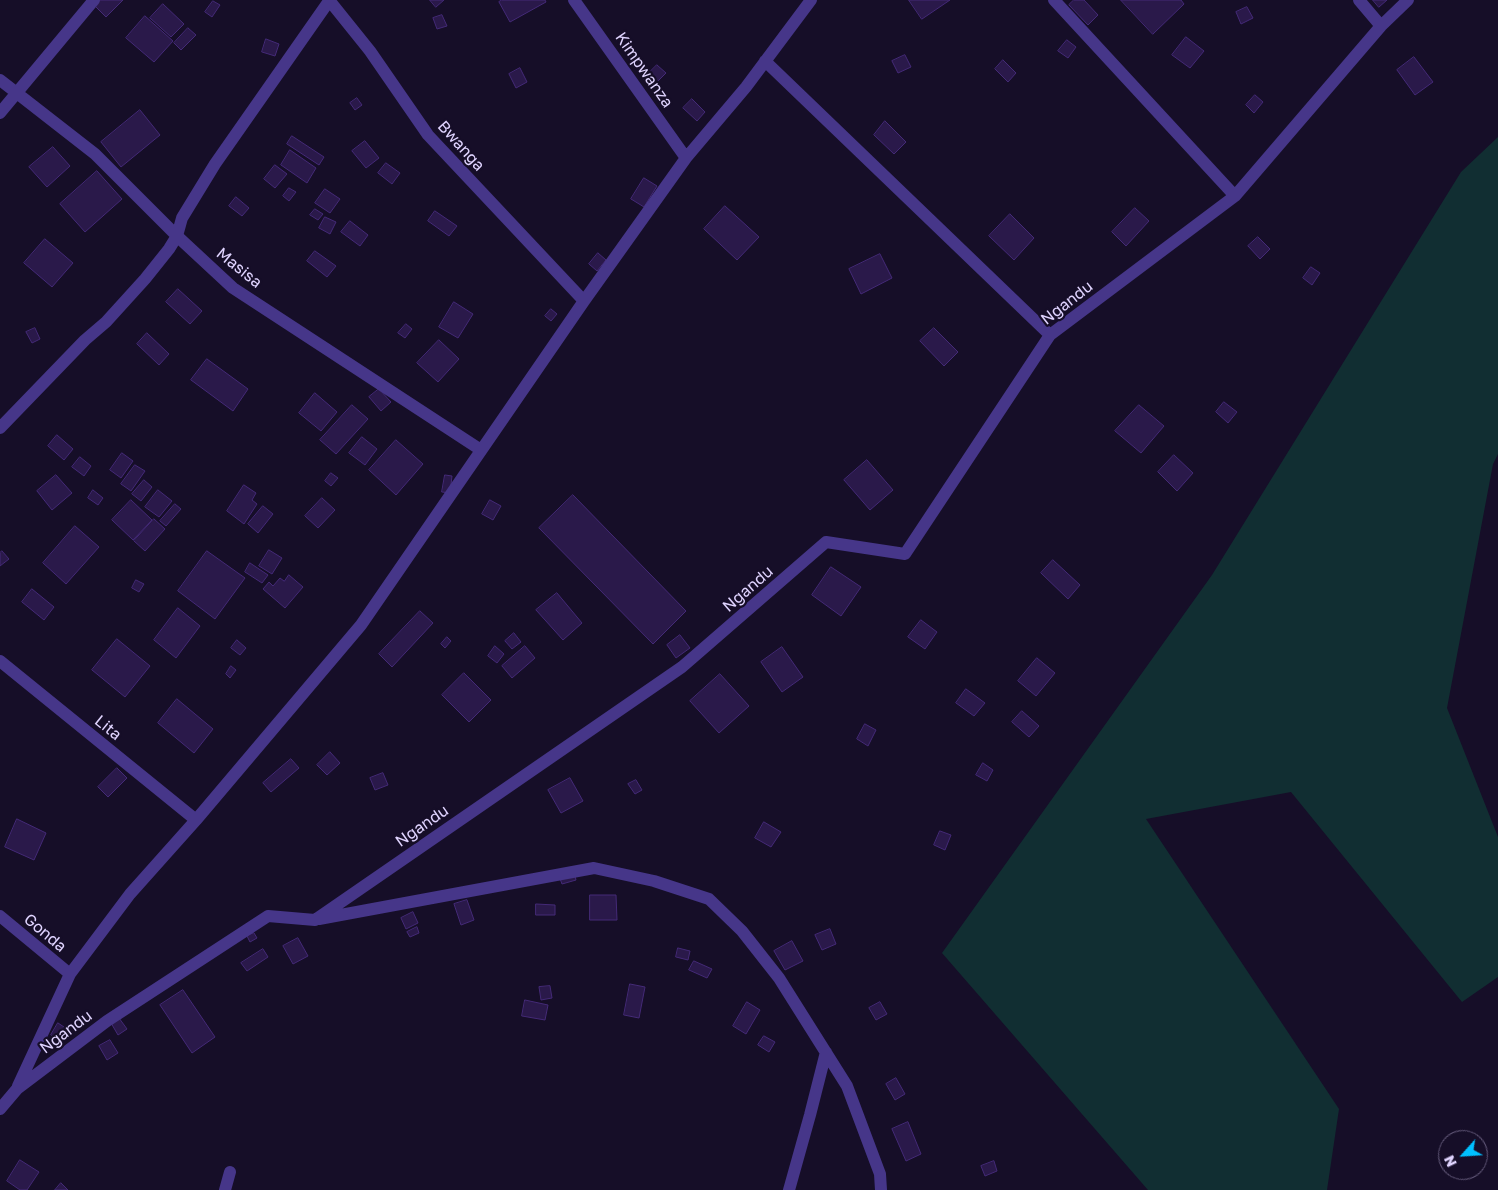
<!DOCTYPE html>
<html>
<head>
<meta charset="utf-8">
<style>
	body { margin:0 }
	#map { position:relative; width:1498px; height:1190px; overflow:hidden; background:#160e28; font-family:"Golos Text",sans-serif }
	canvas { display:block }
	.north { position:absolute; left:1438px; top:1130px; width:50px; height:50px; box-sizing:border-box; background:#160e28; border:1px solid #675d7e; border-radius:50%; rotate:244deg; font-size:14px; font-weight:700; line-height:20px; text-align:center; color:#e0d4ff }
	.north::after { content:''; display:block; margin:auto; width:18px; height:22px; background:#00c0ff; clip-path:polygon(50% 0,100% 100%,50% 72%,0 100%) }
</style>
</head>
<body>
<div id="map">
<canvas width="1498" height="1190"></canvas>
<div class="north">N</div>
</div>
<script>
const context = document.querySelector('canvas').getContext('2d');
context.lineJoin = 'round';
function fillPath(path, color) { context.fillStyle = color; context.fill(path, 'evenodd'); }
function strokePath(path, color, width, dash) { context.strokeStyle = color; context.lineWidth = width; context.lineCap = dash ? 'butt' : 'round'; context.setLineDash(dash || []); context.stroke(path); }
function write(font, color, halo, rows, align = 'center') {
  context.font = font + ' "Golos Text",sans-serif'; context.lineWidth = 4.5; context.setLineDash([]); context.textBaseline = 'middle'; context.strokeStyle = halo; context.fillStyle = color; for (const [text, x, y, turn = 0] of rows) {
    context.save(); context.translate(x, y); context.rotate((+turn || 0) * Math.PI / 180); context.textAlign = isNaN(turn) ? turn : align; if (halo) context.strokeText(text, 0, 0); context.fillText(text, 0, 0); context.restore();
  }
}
fillPath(new Path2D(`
	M 1498,137 L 1498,454 L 1493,464 L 1447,708 L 1498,837 L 1498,977 L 1462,1002 L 1291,792 L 1146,819 L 1339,1109 L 1327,1190 L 1148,1190 L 942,953 L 1212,575 L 1461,172 Z`), '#112e32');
const building = new Path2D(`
	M 99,0 L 123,0 L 106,17 L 94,5 Z
	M 430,0 L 444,0 L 436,7 Z
	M 502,0 L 545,0 L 546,2 L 510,22 L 499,2 Z
	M 909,0 L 950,0 L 922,19 Z
	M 1074,0 L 1084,0 L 1098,15 L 1088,25 L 1069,5 Z
	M 1121,0 L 1181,0 L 1184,4 L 1153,34 Z
	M 1373,0 L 1387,0 L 1379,7 Z
	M 213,1 L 220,5 L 212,17 L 205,12 Z
	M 163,4 L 184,24 L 171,37 L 150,18 Z
	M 1247,7 L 1253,18 L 1241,24 L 1236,12 Z
	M 442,15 L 447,26 L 437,29 L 433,18 Z
	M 145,16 L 173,41 L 154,62 L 126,38 Z
	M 188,28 L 196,35 L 181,50 L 174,43 Z
	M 1186,37 L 1204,51 L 1190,68 L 1172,55 Z
	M 266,39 L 279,44 L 275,56 L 262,52 Z
	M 1067,40 L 1076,47 L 1068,58 L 1058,51 Z
	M 905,55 L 911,67 L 898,73 L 892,61 Z
	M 1414,57 L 1433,82 L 1415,95 L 1397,70 Z
	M 1003,60 L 1016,73 L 1008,82 L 995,69 Z
	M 657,65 L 666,73 L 652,87 L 643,79 Z
	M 520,68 L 527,82 L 516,88 L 509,74 Z
	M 1255,95 L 1263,102 L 1254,113 L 1246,105 Z
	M 357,98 L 362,105 L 355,110 L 350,103 Z
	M 692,99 L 705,112 L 697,121 L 683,108 Z
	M 140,110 L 160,135 L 121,167 L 101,142 Z
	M 885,121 L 906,142 L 894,154 L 874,135 Z
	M 292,136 L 324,157 L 319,165 L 287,144 Z
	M 365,141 L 379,158 L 366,168 L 352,151 Z
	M 53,147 L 70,166 L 47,187 L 29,167 Z
	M 290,150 L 316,168 L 307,183 L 281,165 Z
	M 386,163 L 400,173 L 392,184 L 378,173 Z
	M 275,165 L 287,174 L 275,188 L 264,179 Z
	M 97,171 L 122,199 L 85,232 L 60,204 Z
	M 644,178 L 657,186 L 644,207 L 631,199 Z
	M 289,188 L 296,192 L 289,201 L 283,196 Z
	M 325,189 L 340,199 L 330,213 L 315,203 Z
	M 236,197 L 249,208 L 242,216 L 229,206 Z
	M 725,206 L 759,237 L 737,260 L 704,229 Z
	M 1135,208 L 1149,221 L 1126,246 L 1112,232 Z
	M 315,209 L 323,214 L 318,220 L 310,215 Z
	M 435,211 L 457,226 L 449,236 L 428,221 Z
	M 1010,214 L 1034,238 L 1014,260 L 989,236 Z
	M 325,217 L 336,222 L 330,234 L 319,228 Z
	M 350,221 L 368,235 L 360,246 L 341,232 Z
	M 1258,237 L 1270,249 L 1260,259 L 1248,246 Z
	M 45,239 L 73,263 L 52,287 L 24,263 Z
	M 315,251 L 336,266 L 327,277 L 307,261 Z
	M 598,253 L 606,260 L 597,271 L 589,264 Z
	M 880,254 L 892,278 L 861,294 L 849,269 Z
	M 1311,267 L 1320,273 L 1312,285 L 1303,278 Z
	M 178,289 L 202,311 L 190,324 L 166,302 Z
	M 454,302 L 473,314 L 458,338 L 439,327 Z
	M 551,309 L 557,314 L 551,321 L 545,316 Z
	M 406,324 L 412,329 L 405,338 L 398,333 Z
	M 35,328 L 40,339 L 32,343 L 26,332 Z
	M 934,328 L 958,352 L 944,366 L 920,341 Z
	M 147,333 L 169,354 L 159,365 L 137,344 Z
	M 439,340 L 459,359 L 438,382 L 417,363 Z
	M 207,359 L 248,389 L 233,411 L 191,380 Z
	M 379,389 L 391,402 L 381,411 L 369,397 Z
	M 315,393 L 337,412 L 321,431 L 299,413 Z
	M 1224,402 L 1237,412 L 1228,423 L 1216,412 Z
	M 352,405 L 368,419 L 336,454 L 320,440 Z
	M 1139,405 L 1164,426 L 1141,453 L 1115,431 Z
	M 57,435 L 73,449 L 64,460 L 48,446 Z
	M 362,437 L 377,449 L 365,465 L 349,453 Z
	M 396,440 L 423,464 L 396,495 L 369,470 Z
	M 122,453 L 133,461 L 121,478 L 110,470 Z
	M 1174,455 L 1193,473 L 1177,491 L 1158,472 Z
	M 80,457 L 91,466 L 84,476 L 72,467 Z
	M 867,460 L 893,490 L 870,510 L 844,480 Z
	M 135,465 L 145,471 L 131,491 L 121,484 Z
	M 331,473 L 338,478 L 331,486 L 325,481 Z
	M 56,475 L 72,493 L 52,510 L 37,491 Z
	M 445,475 L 452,476 L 450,493 L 442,492 Z
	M 144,480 L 152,487 L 141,501 L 132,494 Z
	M 244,485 L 256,493 L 252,500 L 257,504 L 244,524 L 227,511 Z
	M 93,490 L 103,498 L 98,505 L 88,498 Z
	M 158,490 L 172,501 L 159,517 L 145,507 Z
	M 573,495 L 686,611 L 653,644 L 539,528 Z
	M 322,498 L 335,510 L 318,528 L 305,516 Z
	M 131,500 L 152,520 L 133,540 L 112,520 Z
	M 490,500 L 501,506 L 493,520 L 482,514 Z
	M 175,504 L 181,509 L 166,526 L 160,521 Z
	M 263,506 L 273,514 L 258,533 L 248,524 Z
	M 154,519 L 165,529 L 145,551 L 134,541 Z
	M 75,526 L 99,547 L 66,584 L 43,563 Z
	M 269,550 L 282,558 L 272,574 L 259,566 Z
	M 2,551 L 9,559 L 0,566 L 0,553 Z
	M 207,551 L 245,578 L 215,619 L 178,591 Z
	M 1053,560 L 1080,585 L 1068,599 L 1041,573 Z
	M 250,563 L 268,575 L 262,583 L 245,572 Z
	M 831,567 L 861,587 L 841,616 L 812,595 Z
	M 289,575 L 303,587 L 285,608 L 263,589 L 269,582 L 273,586 L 280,578 L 284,581 Z
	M 136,580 L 144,584 L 139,592 L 132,588 Z
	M 32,589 L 54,607 L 44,620 L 22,602 Z
	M 557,593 L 582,623 L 563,640 L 536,610 Z
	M 178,608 L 200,626 L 176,658 L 154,640 Z
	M 420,611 L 433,623 L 392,667 L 379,654 Z
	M 921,620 L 937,632 L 925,649 L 908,637 Z
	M 514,633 L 521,642 L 512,649 L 505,641 Z
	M 680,635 L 690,648 L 676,658 L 667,645 Z
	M 447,637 L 451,641 L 445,648 L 441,644 Z
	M 117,639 L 150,666 L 125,697 L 92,670 Z
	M 237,640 L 246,648 L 240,655 L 231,648 Z
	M 495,646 L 504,654 L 497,663 L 488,656 Z
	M 525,646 L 535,658 L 512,678 L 502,666 Z
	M 782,647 L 803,677 L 782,692 L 761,662 Z
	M 1037,658 L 1055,673 L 1036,696 L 1018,681 Z
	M 231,666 L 236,670 L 230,678 L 226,674 Z
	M 464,673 L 491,700 L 469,722 L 442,695 Z
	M 720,674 L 749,706 L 719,733 L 690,701 Z
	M 966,689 L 985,703 L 974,716 L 956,703 Z
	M 177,699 L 213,729 L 194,753 L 158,723 Z
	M 1022,711 L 1039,726 L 1029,737 L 1012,722 Z
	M 865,724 L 876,730 L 868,746 L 857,739 Z
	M 330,752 L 340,763 L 327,775 L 317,765 Z
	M 291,759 L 299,768 L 271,792 L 263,783 Z
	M 983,763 L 993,770 L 987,781 L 976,775 Z
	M 117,768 L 127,778 L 108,797 L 98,787 Z
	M 383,773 L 388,785 L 375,790 L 370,778 Z
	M 570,778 L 583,801 L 561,813 L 548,790 Z
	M 636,780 L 642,790 L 635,794 L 628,784 Z
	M 17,819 L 46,833 L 34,860 L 5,847 Z
	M 764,822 L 781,832 L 771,847 L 755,838 Z
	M 940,831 L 951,835 L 945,850 L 934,845 Z
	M 574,872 L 576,880 L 562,884 L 559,876 Z
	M 590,895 L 616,895 L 617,920 L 590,920 Z
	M 467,900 L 474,920 L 461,925 L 454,904 Z
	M 536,904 L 555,905 L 555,915 L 536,915 Z
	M 413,912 L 418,923 L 406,929 L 401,918 Z
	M 417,927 L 419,933 L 410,937 L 407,932 Z
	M 830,929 L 836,944 L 822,950 L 815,935 Z
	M 254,933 L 257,938 L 250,942 L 247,936 Z
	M 298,938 L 308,956 L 293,964 L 283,946 Z
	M 792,941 L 803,961 L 785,970 L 774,951 Z
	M 678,948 L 690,951 L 688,960 L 676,957 Z
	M 263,949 L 268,957 L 247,971 L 241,963 Z
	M 694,961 L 712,969 L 707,978 L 689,970 Z
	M 630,984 L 645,987 L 639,1018 L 624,1015 Z
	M 550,986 L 552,998 L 541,1000 L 539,987 Z
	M 183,990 L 215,1037 L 192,1053 L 160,1005 Z
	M 525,1000 L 548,1005 L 545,1020 L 522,1016 Z
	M 747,1002 L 760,1010 L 746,1034 L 733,1026 Z
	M 880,1002 L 887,1014 L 876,1020 L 869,1008 Z
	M 119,1018 L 127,1029 L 118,1035 L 111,1023 Z
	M 58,1023 L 67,1029 L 60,1041 L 51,1035 Z
	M 764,1036 L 775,1042 L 769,1052 L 758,1045 Z
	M 110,1040 L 118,1053 L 107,1060 L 99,1046 Z
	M 896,1078 L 905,1094 L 895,1100 L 886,1084 Z
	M 908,1122 L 921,1154 L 906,1161 L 892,1129 Z
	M 20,1160 L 39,1172 L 27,1190 L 20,1190 L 7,1181 Z
	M 994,1161 L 997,1171 L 985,1176 L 981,1166 Z
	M 61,1183 L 68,1190 L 55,1190 Z`);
fillPath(building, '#2a194a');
strokePath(building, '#442a77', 1);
strokePath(new Path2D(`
	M 329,0 L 370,51 L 428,135 L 584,301
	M 574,0 L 686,158
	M 1054,0 L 1235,196
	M 1359,0 L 1381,26
	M 765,61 L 1050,335
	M 0,80 L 95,154 L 177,236 L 233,288 L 481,450
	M 0,113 L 94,0
	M 0,428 L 85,340 L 106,322 L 145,279 L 169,249 L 177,236 L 182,218 L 215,164 L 329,1
	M 0,661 L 196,820
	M 0,916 L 70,974
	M 319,919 L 594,868 L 654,881 L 709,899 L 742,931 L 779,978 L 847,1086 L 880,1174 L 881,1190
	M 18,1086 L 70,974 L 130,894 L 196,820 L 361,625 L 584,301 L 686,158 L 746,87 L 811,0
	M 0,1109 L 17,1089 L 107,1021 L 268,916 L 315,920 L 682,667 L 826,542 L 905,554 L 1050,335 L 1235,196 L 1381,26 L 1408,0
	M 225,1190 L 230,1172
	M 789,1190 L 810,1115 L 826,1052`), '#463689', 12);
write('16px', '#e0d4ff', '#160e28', [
	["Kimpwanza",644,70,55],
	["Bwanga",461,146,48],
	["Masisa",239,268,39],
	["Ngandu",1067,303,-38],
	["Ngandu",748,589,-41],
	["Lita",108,728,39],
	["Ngandu",422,826,-35],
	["Gonda",45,933,40],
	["Ngandu",66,1032,-37]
]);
</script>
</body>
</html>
